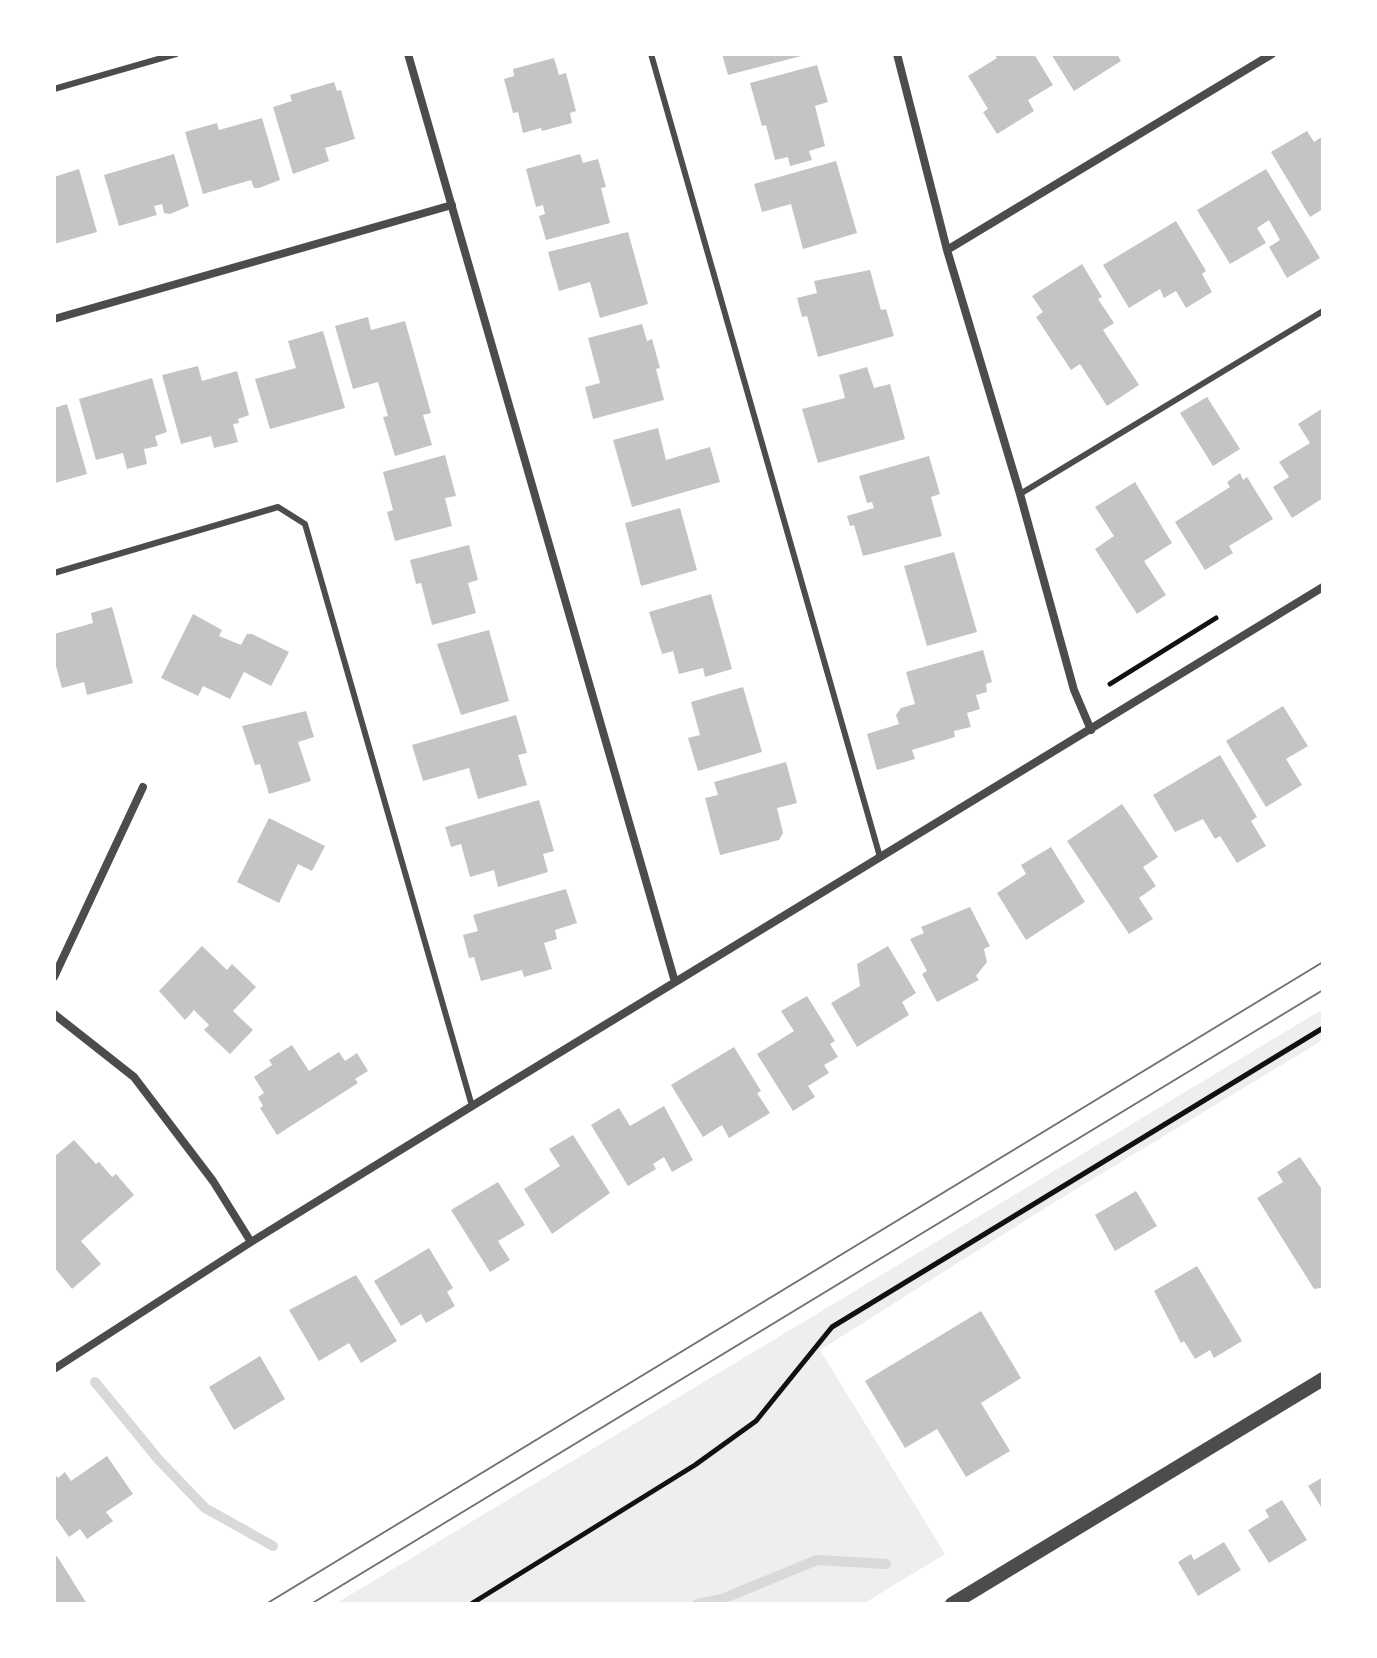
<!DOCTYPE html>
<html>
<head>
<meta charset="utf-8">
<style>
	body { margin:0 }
	#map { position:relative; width:1377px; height:1658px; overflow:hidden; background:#fff; font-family:Poppins,sans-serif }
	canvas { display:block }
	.frame { position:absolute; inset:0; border:56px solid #fff; pointer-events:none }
</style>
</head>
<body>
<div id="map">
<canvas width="1377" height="1658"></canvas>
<div class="frame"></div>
</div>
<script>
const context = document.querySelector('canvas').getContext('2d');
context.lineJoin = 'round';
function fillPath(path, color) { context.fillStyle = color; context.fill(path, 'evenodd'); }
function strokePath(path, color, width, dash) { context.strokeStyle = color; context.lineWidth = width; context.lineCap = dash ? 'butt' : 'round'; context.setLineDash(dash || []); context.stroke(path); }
fillPath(new Path2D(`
	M 1323,1009 L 1323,1040 L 1053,1203 L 820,1350 L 945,1554 L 863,1604 L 335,1604 Z`), '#eee');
strokePath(new Path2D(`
	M 95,1382 L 158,1459 L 205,1508 L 273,1546
	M 697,1604 L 722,1599 L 817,1560 L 886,1564`), '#d9d9d9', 10);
fillPath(new Path2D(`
	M 722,54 L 805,54 L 805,55 L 728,75 Z
	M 994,54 L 1034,54 L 1053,85 L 1028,100 L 1034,111 L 997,134 L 983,112 L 988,109 L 968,76 L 997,58 Z
	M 1051,54 L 1117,54 L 1121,61 L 1074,91 Z
	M 554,58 L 559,75 L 566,73 L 576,111 L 570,113 L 572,123 L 542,131 L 541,128 L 523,133 L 518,112 L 513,113 L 504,79 L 514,76 L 513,69 Z
	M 817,65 L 828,102 L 815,106 L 825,146 L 809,151 L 812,160 L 790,166 L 788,157 L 775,160 L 766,125 L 762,126 L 750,83 Z
	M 334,82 L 337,91 L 341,90 L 355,139 L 325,148 L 329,161 L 293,174 L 273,107 L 292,101 L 290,95 Z
	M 262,118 L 280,180 L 259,188 L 254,188 L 251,180 L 203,194 L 185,132 L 217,123 L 219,130 Z
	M 1307,131 L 1314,142 L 1323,136 L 1323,209 L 1310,217 L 1271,152 Z
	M 174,154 L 189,206 L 170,214 L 164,213 L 162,204 L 154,206 L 157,215 L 119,226 L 104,175 Z
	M 580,154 L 583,163 L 598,159 L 606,187 L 601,188 L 610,223 L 546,240 L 539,216 L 545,214 L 543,205 L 536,207 L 526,169 Z
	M 836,161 L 857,233 L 803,249 L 791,204 L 762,212 L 754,184 Z
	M 79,169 L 97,232 L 54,244 L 54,177 Z
	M 1266,169 L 1320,258 L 1287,278 L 1269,247 L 1280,240 L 1269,220 L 1257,228 L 1266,243 L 1230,264 L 1197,210 Z
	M 1176,221 L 1206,271 L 1202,274 L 1212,292 L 1186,308 L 1176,291 L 1164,298 L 1160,289 L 1129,308 L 1103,265 Z
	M 628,232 L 648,304 L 600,318 L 590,282 L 559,291 L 548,252 Z
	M 1082,264 L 1102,297 L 1098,299 L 1114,323 L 1103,330 L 1139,385 L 1107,406 L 1080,364 L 1071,370 L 1036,317 L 1043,312 L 1032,296 Z
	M 870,270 L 881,310 L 886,309 L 894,336 L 818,357 L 807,316 L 802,317 L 797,298 L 817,293 L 814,281 Z
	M 368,317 L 371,330 L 405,321 L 431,413 L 423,415 L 432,445 L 395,456 L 383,417 L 388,416 L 378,382 L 353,389 L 335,326 Z
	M 642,324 L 647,341 L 652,339 L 660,368 L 656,369 L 664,400 L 593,419 L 585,387 L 600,383 L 588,338 Z
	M 323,331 L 345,408 L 270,429 L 255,379 L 296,368 L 288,341 Z
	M 198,366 L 202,381 L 237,371 L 249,415 L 238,419 L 239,423 L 233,424 L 238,442 L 214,448 L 211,436 L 181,444 L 162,375 Z
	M 867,367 L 874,388 L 890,384 L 905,439 L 818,463 L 802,409 L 845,398 L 839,375 Z
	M 152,378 L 167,432 L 155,436 L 158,446 L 144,449 L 147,464 L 127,469 L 123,453 L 96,460 L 79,399 Z
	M 1207,397 L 1240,449 L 1213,466 L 1180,413 Z
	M 67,404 L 87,474 L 55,483 L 54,408 Z
	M 1323,408 L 1323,498 L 1292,518 L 1273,487 L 1289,477 L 1279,462 L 1310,443 L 1298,424 Z
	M 658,428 L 666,460 L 710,447 L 720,482 L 632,507 L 613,440 Z
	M 445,455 L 456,496 L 445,498 L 452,526 L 395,541 L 387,512 L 393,510 L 383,472 Z
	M 929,456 L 940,494 L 931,497 L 942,536 L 863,556 L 854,525 L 850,526 L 847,516 L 874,508 L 872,502 L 867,503 L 859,476 Z
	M 1240,473 L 1243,480 L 1247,477 L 1273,519 L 1229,546 L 1233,553 L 1205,570 L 1175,522 L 1230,487 L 1227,482 Z
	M 1135,482 L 1172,543 L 1144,561 L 1166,595 L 1137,614 L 1095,549 L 1114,536 L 1095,507 Z
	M 680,508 L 697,570 L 641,586 L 625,523 Z
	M 469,545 L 478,580 L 468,583 L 476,613 L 432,625 L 421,583 L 416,584 L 410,560 Z
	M 954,552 L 977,632 L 927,646 L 904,566 Z
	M 711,594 L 732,669 L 705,677 L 703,668 L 679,674 L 673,651 L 662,654 L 649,612 Z
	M 112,607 L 133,683 L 87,695 L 84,682 L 62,688 L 54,659 L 54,634 L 93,623 L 91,613 Z
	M 193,614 L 222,630 L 219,636 L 241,645 L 247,634 L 252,634 L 289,652 L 271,686 L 244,672 L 230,699 L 203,686 L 198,696 L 161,678 Z
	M 489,630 L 509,701 L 461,715 L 437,644 Z
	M 983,650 L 992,682 L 986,684 L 987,692 L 976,695 L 980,709 L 967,713 L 971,727 L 954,731 L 955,737 L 912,750 L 915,759 L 877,770 L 867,734 L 899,724 L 896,715 L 901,708 L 915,704 L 906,672 Z
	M 743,687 L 762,752 L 698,771 L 688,738 L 700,735 L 691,702 Z
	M 1283,706 L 1308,746 L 1286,759 L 1302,785 L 1266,807 L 1226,741 Z
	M 306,711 L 314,737 L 298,742 L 311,781 L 269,794 L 260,764 L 255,765 L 242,726 Z
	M 516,715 L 527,753 L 518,755 L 527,785 L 478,799 L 469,768 L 423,781 L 412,745 Z
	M 1220,755 L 1257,817 L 1251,821 L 1266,846 L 1237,863 L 1220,836 L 1215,839 L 1203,819 L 1175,832 L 1153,795 Z
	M 786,762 L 797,803 L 777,808 L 783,833 L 779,840 L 720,855 L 705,798 L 718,795 L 714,782 Z
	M 539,800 L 554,851 L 543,854 L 548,872 L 498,887 L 494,870 L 470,877 L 461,844 L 451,847 L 445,827 Z
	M 1122,804 L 1158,857 L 1143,867 L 1156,886 L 1139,898 L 1153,919 L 1129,934 L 1067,841 Z
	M 269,818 L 325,846 L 312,871 L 298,864 L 279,903 L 237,882 Z
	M 1051,847 L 1085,902 L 1026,940 L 997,893 L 1026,874 L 1021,865 Z
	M 566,889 L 577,923 L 555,930 L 557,939 L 544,943 L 552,969 L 524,977 L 522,970 L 481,981 L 474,957 L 469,958 L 463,935 L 478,931 L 473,915 Z
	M 970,907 L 990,946 L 984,949 L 987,962 L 976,976 L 979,980 L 937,1002 L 922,974 L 927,971 L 910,939 L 924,933 L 921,927 Z
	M 202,946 L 227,970 L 232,964 L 256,987 L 233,1011 L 253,1030 L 230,1054 L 204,1030 L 209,1025 L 194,1010 L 185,1020 L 159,991 Z
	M 888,946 L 916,993 L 902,1002 L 909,1015 L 857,1047 L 831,1003 L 860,986 L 857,964 Z
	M 807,996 L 835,1041 L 830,1044 L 838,1057 L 824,1065 L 829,1073 L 808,1086 L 815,1097 L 793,1111 L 757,1054 L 794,1031 L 781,1011 Z
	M 292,1045 L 309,1071 L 339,1052 L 345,1061 L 357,1053 L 368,1071 L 355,1079 L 358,1083 L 277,1135 L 260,1108 L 263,1106 L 258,1097 L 264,1093 L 254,1077 L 272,1065 L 269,1060 Z
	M 734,1047 L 761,1091 L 757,1093 L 770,1113 L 729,1138 L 722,1125 L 703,1137 L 671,1085 Z
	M 664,1106 L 693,1160 L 672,1172 L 664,1157 L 653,1164 L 656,1169 L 628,1186 L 591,1125 L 619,1108 L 630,1126 Z
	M 573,1135 L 610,1193 L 552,1234 L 524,1189 L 560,1166 L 549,1149 Z
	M 74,1140 L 96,1164 L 99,1162 L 112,1177 L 116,1174 L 134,1195 L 81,1241 L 101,1264 L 72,1289 L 54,1267 L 54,1157 Z
	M 1300,1157 L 1323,1191 L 1323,1286 L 1320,1288 L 1314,1289 L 1257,1198 L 1283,1182 L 1277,1172 Z
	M 498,1182 L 525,1225 L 498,1241 L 510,1260 L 490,1272 L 451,1210 Z
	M 1136,1191 L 1157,1226 L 1115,1251 L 1095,1215 Z
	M 429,1248 L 453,1288 L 447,1292 L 455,1306 L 426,1323 L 421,1314 L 401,1326 L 374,1281 Z
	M 1197,1266 L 1242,1341 L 1214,1358 L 1210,1350 L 1195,1359 L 1184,1341 L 1181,1343 L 1154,1291 Z
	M 356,1275 L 397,1341 L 361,1363 L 349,1343 L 319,1361 L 289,1310 Z
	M 981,1311 L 1021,1378 L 981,1403 L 1010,1451 L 966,1477 L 937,1429 L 905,1448 L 865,1381 Z
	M 260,1356 L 285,1399 L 234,1430 L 209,1387 Z
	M 107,1456 L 133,1494 L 106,1512 L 113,1521 L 87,1539 L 80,1529 L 69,1537 L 54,1516 L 54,1473 L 58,1478 L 65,1472 L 71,1481 Z
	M 1323,1477 L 1323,1510 L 1308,1486 Z
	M 1282,1500 L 1307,1540 L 1269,1563 L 1248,1530 L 1269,1517 L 1265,1510 Z
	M 1224,1542 L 1241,1570 L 1198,1596 L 1178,1562 L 1191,1554 L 1194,1560 Z
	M 57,1556 L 87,1604 L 54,1604 L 54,1558 Z`), '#c4c4c4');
strokePath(new Path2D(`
	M 1110,684 L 1216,618
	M 471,1604 L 695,1465 L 756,1421 L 832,1327 L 1323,1028`), '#111', 5);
strokePath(new Path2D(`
	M 651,54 L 880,857
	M 54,89 L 176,54
	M 1020,494 L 1323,311
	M 54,573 L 278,507 L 305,524 L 472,1106`), '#4c4c4c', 6);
strokePath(new Path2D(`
	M 408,54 L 675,982
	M 897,54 L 947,250 L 1020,494 L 1074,690 L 1091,730
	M 947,250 L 1272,54
	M 54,319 L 452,205
	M 54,977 L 143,787
	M 54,1014 L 134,1077 L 213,1181 L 251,1242
	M 54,1369 L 251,1242 L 472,1106 L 1323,587`), '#4c4c4c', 8);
strokePath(new Path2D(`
	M 952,1604 L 1323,1379`), '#4c4c4c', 14);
strokePath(new Path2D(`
	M 266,1604 L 1323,962
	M 311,1604 L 1323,990`), '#707070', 2);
</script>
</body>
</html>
